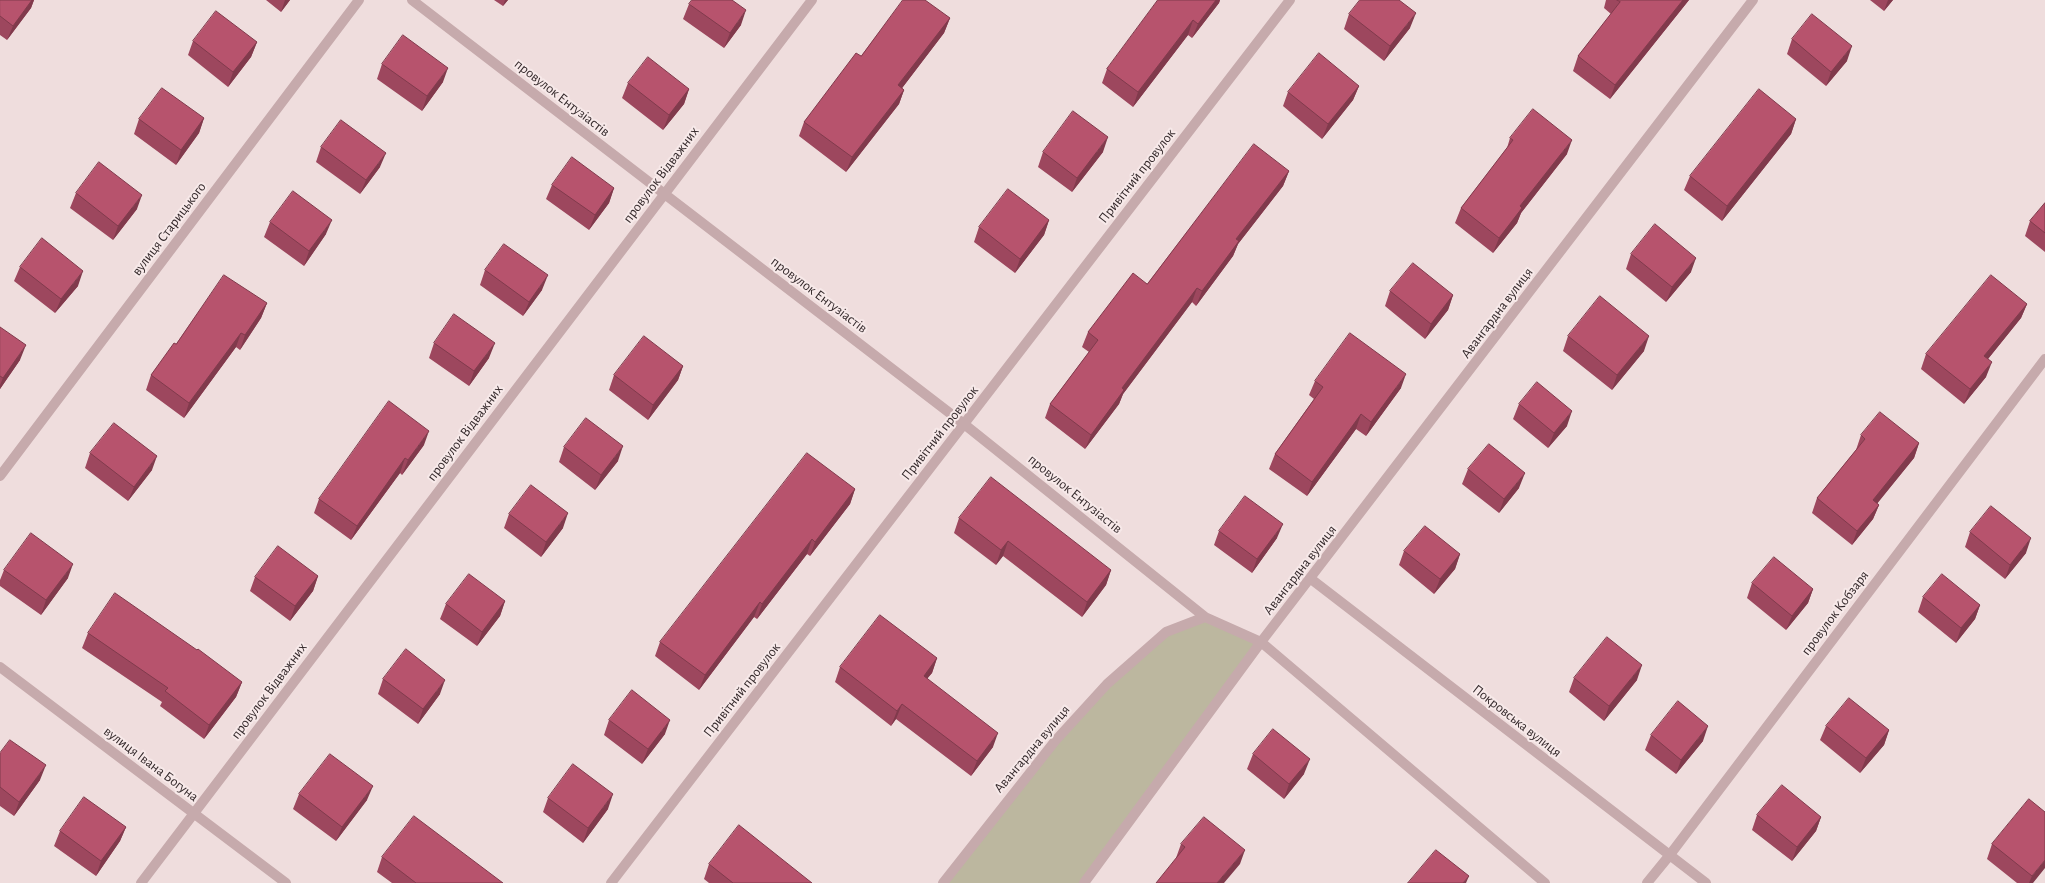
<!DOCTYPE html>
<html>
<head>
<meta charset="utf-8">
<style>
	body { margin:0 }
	canvas { display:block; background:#efdddd }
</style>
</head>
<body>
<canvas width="2045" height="883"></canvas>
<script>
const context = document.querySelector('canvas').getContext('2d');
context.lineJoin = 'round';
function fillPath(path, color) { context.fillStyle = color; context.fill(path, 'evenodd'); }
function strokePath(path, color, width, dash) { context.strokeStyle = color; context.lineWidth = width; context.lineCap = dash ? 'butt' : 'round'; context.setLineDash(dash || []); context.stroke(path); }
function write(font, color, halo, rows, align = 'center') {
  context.font = font + ' "Alegreya Sans",sans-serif'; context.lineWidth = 4; context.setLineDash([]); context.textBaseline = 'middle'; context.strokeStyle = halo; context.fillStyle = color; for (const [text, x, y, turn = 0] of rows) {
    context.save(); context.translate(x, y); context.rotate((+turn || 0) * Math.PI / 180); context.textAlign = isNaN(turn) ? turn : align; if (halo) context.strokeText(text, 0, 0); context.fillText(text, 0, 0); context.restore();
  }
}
fillPath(new Path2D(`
	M 1205,617 L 1261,642 L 1084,883 L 943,883 L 1055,741 L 1166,632 Z`), '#bcb79f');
strokePath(new Path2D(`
	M 412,0 L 964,424 L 1205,617 L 1261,642 L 1753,0
	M 0,476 L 359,0
	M 1311,579 L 1706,883
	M 0,667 L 286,883
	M 141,883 L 812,0
	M 611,883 L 1290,0
	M 943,883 L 1055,741 L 1107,684 L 1166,632 L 1205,617
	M 1084,883 L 1261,642 L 1545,883
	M 1647,883 L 1669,856 L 2045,359`), '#c6aaac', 10);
fillPath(new Path2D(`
	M 0,0 L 34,0 L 31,8 L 7,40 L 0,35 Z
	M 266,0 L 290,0 L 281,12 Z
	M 494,0 L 508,0 L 503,6 Z
	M 1158,0 L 1220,0 L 1219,3 L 1192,38 L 1188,35 L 1133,107 L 1102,83 L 1107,69 Z
	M 1606,0 L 1689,0 L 1610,99 L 1573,71 L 1578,56 L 1611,14 L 1604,8 Z
	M 1870,0 L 1893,0 L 1884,11 Z
	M 689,4 L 741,25 L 724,48 L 683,19 Z
	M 1349,14 L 1410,28 L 1384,61 L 1344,29 Z
	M 950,18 L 944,33 L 902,88 L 904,90 L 899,104 L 846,172 L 799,136 L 804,122 L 861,56 Z
	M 1792,39 L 1847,61 L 1826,86 L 1787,54 Z
	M 193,41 L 257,42 L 251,57 L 228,87 L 188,55 Z
	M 382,64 L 443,82 L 422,111 L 377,79 Z
	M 628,83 L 689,89 L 684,104 L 663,130 L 622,98 Z
	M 1359,86 L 1353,100 L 1322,139 L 1283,106 L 1288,92 Z
	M 204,118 L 199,133 L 176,165 L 134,134 L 139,119 Z
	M 1796,119 L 1791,134 L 1722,221 L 1684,190 L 1690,176 Z
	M 1510,138 L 1567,154 L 1521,213 L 1517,223 L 1493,253 L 1455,223 L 1461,208 L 1507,148 Z
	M 321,147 L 380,167 L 360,194 L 316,162 Z
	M 1043,152 L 1103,152 L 1072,192 L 1038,167 Z
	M 1289,171 L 1283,186 L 1238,244 L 1233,256 L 1196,306 L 1192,302 L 1123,394 L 1119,404 L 1085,449 L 1045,418 L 1050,404 L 1089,352 L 1082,347 L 1088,332 L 1147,284 Z
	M 552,185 L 614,188 L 609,203 L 589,230 L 546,199 Z
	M 76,193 L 137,209 L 113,240 L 70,208 Z
	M 2045,203 L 2045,252 L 2025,236 L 2030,221 Z
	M 1049,220 L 1044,235 L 1015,273 L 974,242 L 979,227 Z
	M 270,222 L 326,234 L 304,266 L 264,237 Z
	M 1631,254 L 1691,272 L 1666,302 L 1626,269 Z
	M 20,267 L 78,286 L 55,313 L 14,281 Z
	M 485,270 L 542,290 L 523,316 L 480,285 Z
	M 1390,291 L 1453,295 L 1448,310 L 1425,339 L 1385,306 Z
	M 267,303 L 261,318 L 240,350 L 236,347 L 184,418 L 146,390 L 151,375 L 176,344 Z
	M 2027,304 L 2021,318 L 1988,359 L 1986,377 L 1964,404 L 1921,369 L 1926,354 Z
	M 0,327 L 20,360 L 0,389 Z
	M 1568,336 L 1644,351 L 1612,390 L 1563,351 Z
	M 434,343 L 489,358 L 469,386 L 429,358 Z
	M 683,366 L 678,380 L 648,420 L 609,390 L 614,375 Z
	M 1315,381 L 1401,388 L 1366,436 L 1356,429 L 1307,496 L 1269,469 L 1275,454 L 1314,399 L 1309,395 Z
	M 1519,404 L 1567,426 L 1548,448 L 1513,419 Z
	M 1861,435 L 1919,443 L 1914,458 L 1877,503 L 1879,505 L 1873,519 L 1852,545 L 1812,513 L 1817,498 L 1856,450 Z
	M 424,445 L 402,475 L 400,473 L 351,540 L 314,513 L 319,499 Z
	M 564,447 L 618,461 L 595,490 L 559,462 Z
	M 90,453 L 152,470 L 128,501 L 85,468 Z
	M 1468,469 L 1519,488 L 1499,513 L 1462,484 Z
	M 855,489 L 850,504 L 810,556 L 807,554 L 757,619 L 754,617 L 699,690 L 655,656 L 660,642 Z
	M 509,514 L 563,528 L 541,557 L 504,528 Z
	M 959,518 L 1111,570 L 1106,585 L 1082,617 L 1003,556 L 996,565 L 954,533 Z
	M 1219,531 L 1277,538 L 1252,573 L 1214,545 Z
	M 1970,532 L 2026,553 L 2005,579 L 1965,547 Z
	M 1404,551 L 1460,554 L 1455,569 L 1434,594 L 1399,565 Z
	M 4,570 L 68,578 L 41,615 L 0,586 L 0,580 Z
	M 318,576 L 313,591 L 290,621 L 250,591 L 255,577 Z
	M 1752,583 L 1813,589 L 1808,603 L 1786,630 L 1747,598 Z
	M 1923,597 L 1980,605 L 1975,619 L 1956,643 L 1918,612 Z
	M 505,601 L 500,616 L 477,646 L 440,619 L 446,604 Z
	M 88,633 L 242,682 L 236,697 L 204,739 L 160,706 L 162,702 L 82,648 Z
	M 937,658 L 932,673 L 927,678 L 993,747 L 971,776 L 896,719 L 891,726 L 835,682 L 840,667 Z
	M 1574,678 L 1637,680 L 1604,721 L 1569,692 Z
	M 383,679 L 440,694 L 418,724 L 378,694 Z
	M 609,720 L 665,734 L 642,764 L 604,735 Z
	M 1826,726 L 1889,730 L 1884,745 L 1860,773 L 1820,740 Z
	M 1651,735 L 1703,741 L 1676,774 L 1645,750 Z
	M 0,753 L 40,780 L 14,816 L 0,806 Z
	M 1253,754 L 1304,774 L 1284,799 L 1247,769 Z
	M 299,794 L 367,800 L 336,841 L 293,809 Z
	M 548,798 L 608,809 L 583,843 L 543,812 Z
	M 2029,799 L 2033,883 L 2017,883 L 1987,859 L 1992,844 Z
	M 1757,815 L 1821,817 L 1816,831 L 1792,861 L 1752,830 Z
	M 126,827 L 120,841 L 96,876 L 54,846 L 60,831 Z
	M 1181,844 L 1240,864 L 1176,858 Z
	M 382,857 L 503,883 L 392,883 L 377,872 Z
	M 709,864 L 812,883 L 709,883 L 704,879 Z`), '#9d475e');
fillPath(new Path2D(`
	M 32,0 L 34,0 L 31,8 L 7,40 L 13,26 Z
	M 285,0 L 290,0 L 281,12 Z
	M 505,0 L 508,0 L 503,6 Z
	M 1216,0 L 1220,0 L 1219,3 L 1192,38 L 1198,24 Z
	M 1683,0 L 1689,0 L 1610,99 L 1615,85 Z
	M 1888,0 L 1893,0 L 1884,11 Z
	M 746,10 L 741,25 L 724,48 L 730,33 Z
	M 1416,13 L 1410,28 L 1384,61 L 1390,46 Z
	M 950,18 L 944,33 L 893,100 L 898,85 Z
	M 1193,20 L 1188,35 L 1133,107 L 1138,92 Z
	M 257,42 L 251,57 L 228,87 L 233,72 Z
	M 1852,46 L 1847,61 L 1826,86 L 1831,72 Z
	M 448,68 L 443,82 L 422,111 L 427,96 Z
	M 1359,86 L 1353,100 L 1322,139 L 1328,124 Z
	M 689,89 L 684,104 L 663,130 L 669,115 Z
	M 904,90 L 899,104 L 846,172 L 852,157 Z
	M 204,118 L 199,133 L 176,165 L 181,150 Z
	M 1796,119 L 1791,134 L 1722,221 L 1727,206 Z
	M 1108,137 L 1103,152 L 1072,192 L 1077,178 Z
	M 1572,140 L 1567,154 L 1521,213 L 1517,223 L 1493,253 L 1499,238 L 1520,206 Z
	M 386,153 L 380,167 L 360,194 L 366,180 Z
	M 1289,171 L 1283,186 L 1238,244 L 1233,256 L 1196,306 L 1202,291 L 1236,239 Z
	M 614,188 L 609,203 L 589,230 L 595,215 Z
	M 142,195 L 137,209 L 113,240 L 118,226 Z
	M 332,220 L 326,234 L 304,266 L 309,251 Z
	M 1049,220 L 1044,235 L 1015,273 L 1020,259 Z
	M 1696,258 L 1691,272 L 1666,302 L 1672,287 Z
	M 83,271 L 78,286 L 55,313 L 61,299 Z
	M 548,275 L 542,290 L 523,316 L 529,302 Z
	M 1197,288 L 1192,302 L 1123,394 L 1119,404 L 1085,449 L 1091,435 L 1122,388 Z
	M 1453,295 L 1448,310 L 1425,339 L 1431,324 Z
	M 267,303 L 261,318 L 240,350 L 245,335 Z
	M 2027,304 L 2021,318 L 1979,370 L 1984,356 Z
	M 241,333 L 236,347 L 184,418 L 189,403 Z
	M 1649,336 L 1644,351 L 1612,390 L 1617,375 Z
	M 495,343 L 489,358 L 469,386 L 474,371 Z
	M 26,345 L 20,360 L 0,389 L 0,385 L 3,378 Z
	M 1992,362 L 1986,377 L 1964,404 L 1970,389 Z
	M 683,366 L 678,380 L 648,420 L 653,405 Z
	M 1406,374 L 1401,388 L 1366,436 L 1371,422 Z
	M 1572,411 L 1567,426 L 1548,448 L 1554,433 Z
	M 1361,414 L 1356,429 L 1307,496 L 1312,482 Z
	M 429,431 L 424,445 L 402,475 L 408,460 Z
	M 1919,443 L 1914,458 L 1868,515 L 1873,500 Z
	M 623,446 L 618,461 L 595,490 L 601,475 Z
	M 157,456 L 152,470 L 128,501 L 134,487 Z
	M 405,458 L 400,473 L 351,540 L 357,526 Z
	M 1525,473 L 1519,488 L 1499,513 L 1504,499 Z
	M 855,489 L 850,504 L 810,556 L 815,542 Z
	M 1879,505 L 1873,519 L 1852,545 L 1857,531 Z
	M 568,513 L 563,528 L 541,557 L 546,542 Z
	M 1283,524 L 1277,538 L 1252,573 L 1257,559 Z
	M 2031,538 L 2026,553 L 2005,579 L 2010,565 Z
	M 812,539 L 807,554 L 757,619 L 762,604 Z
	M 1008,541 L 1003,556 L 996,565 L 1001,550 Z
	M 1460,554 L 1455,569 L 1434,594 L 1440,579 Z
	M 73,564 L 68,578 L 41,615 L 46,600 Z
	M 1111,570 L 1106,585 L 1082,617 L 1087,602 Z
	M 318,576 L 313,591 L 290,621 L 295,606 Z
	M 1813,589 L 1808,603 L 1786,630 L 1792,616 Z
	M 505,601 L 500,616 L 477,646 L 482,632 Z
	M 760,602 L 754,617 L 699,690 L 705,675 Z
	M 1980,605 L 1975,619 L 1956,643 L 1961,628 Z
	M 937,658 L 932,673 L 918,690 L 924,676 Z
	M 1642,665 L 1637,680 L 1604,721 L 1609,706 Z
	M 445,680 L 440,694 L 418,724 L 423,709 Z
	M 242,682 L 236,697 L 204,739 L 209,725 Z
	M 902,704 L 896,719 L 891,726 L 897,711 Z
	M 670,720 L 665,734 L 642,764 L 648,749 Z
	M 1708,726 L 1703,741 L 1676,774 L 1681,760 Z
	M 1889,730 L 1884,745 L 1860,773 L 1866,758 Z
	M 998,733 L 993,747 L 971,776 L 977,761 Z
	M 1310,759 L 1304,774 L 1284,799 L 1289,784 Z
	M 46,765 L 40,780 L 14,816 L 19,802 Z
	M 373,786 L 367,800 L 336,841 L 342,827 Z
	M 613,794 L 608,809 L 583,843 L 588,828 Z
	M 1821,817 L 1816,831 L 1792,861 L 1797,847 Z
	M 126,827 L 120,841 L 96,876 L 101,861 Z
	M 1245,850 L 1240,864 L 1224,883 L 1217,883 Z
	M 2045,860 L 2045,868 L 2033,883 L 2029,883 L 2032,876 Z
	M 1469,876 L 1466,883 L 1463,883 Z`), '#803a4c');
const building = new Path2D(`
	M 0,0 L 32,0 L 13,26 L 0,16 Z
	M 692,0 L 732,0 L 746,10 L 730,33 L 689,4 Z
	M 903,0 L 925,0 L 950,18 L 898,85 L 904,90 L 852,157 L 804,122 L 856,53 L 861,56 Z
	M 1158,0 L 1216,0 L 1198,24 L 1193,20 L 1138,92 L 1107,69 Z
	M 1360,0 L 1399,0 L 1416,13 L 1390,46 L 1349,14 Z
	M 1617,0 L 1683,0 L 1615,85 L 1578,56 L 1620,2 Z
	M 216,11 L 257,42 L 233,72 L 193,41 Z
	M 1812,14 L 1852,46 L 1831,72 L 1792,39 Z
	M 403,35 L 448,68 L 427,96 L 382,64 Z
	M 1319,53 L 1359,86 L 1328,124 L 1288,92 Z
	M 648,57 L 689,89 L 669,115 L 628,83 Z
	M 162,88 L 204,118 L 181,150 L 139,119 Z
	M 1759,89 L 1796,119 L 1727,206 L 1690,176 Z
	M 1533,109 L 1572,140 L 1520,206 L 1522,208 L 1499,238 L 1461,208 L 1513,140 L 1510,138 Z
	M 1073,111 L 1108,137 L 1077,178 L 1043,152 Z
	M 341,120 L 386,153 L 366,180 L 321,147 Z
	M 1254,144 L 1289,171 L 1236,239 L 1239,241 L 1202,291 L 1197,288 L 1122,388 L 1124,390 L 1091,435 L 1050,404 L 1098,340 L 1088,332 L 1133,273 L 1147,284 Z
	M 572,157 L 614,188 L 595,215 L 552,185 Z
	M 99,162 L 142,195 L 118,226 L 76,193 Z
	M 1008,189 L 1049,220 L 1020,259 L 979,227 Z
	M 293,191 L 332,220 L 309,251 L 270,222 Z
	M 2045,203 L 2045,233 L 2030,221 Z
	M 1655,224 L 1696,258 L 1672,287 L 1631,254 Z
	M 42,238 L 83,271 L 61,299 L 20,267 Z
	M 504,244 L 548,275 L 529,302 L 485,270 Z
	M 1413,263 L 1453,295 L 1431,324 L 1390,291 Z
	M 224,275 L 267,303 L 245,335 L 241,333 L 189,403 L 151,375 L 174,343 L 176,344 Z
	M 1991,275 L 2027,304 L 1984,356 L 1992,362 L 1970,389 L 1926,354 Z
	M 1600,296 L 1649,336 L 1617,375 L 1568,336 Z
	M 454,314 L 495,343 L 474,371 L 434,343 Z
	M 0,327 L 26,345 L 3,378 L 0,376 Z
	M 1350,333 L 1406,374 L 1371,422 L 1361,414 L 1312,482 L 1275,454 L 1323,387 L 1315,381 Z
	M 644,336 L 683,366 L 653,405 L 614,375 Z
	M 1537,382 L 1572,411 L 1554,433 L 1519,404 Z
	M 389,401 L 429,431 L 408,460 L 405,458 L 357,526 L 319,499 Z
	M 1880,412 L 1919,443 L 1873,500 L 1879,505 L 1857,531 L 1817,498 L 1865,439 L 1861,435 Z
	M 586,418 L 623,446 L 601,475 L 564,447 Z
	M 114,423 L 157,456 L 134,487 L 90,453 Z
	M 1489,444 L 1525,473 L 1504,499 L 1468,469 Z
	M 807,453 L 855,489 L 815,542 L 812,539 L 762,604 L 760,602 L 705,675 L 660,642 Z
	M 991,477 L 1111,570 L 1087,602 L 1008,541 L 1001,550 L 959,518 Z
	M 531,485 L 568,513 L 546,542 L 509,514 Z
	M 1245,496 L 1283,524 L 1257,559 L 1219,531 Z
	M 1991,506 L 2031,538 L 2010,565 L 1970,532 Z
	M 1425,526 L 1460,554 L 1440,579 L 1404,551 Z
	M 31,533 L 73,564 L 46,600 L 4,570 Z
	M 278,546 L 318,576 L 295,606 L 255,577 Z
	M 1774,557 L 1813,589 L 1792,616 L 1752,583 Z
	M 469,574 L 505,601 L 482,632 L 446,604 Z
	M 1942,574 L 1980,605 L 1961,628 L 1923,597 Z
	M 115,593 L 197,650 L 198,649 L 242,682 L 209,725 L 165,691 L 168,688 L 88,633 Z
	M 880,615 L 937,658 L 924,676 L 998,733 L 977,761 L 902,704 L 897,711 L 840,667 Z
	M 1607,637 L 1642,665 L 1609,706 L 1574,678 Z
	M 406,649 L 445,680 L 423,709 L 383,679 Z
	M 632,690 L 670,720 L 648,749 L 609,720 Z
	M 1849,698 L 1889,730 L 1866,758 L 1826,726 Z
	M 1678,701 L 1708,726 L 1681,760 L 1651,735 Z
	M 1273,729 L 1310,759 L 1289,784 L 1253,754 Z
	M 10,740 L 46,765 L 19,802 L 0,787 L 0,753 Z
	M 330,754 L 373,786 L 342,827 L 299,794 Z
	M 573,764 L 613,794 L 588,828 L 548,798 Z
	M 1782,785 L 1821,817 L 1797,847 L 1757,815 Z
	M 84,797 L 126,827 L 101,861 L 60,831 Z
	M 2029,799 L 2045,812 L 2045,860 L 2032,876 L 1992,844 Z
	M 414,816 L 503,883 L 416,883 L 382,857 Z
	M 1204,817 L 1245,850 L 1217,883 L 1156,883 L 1185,847 L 1181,844 Z
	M 739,825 L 812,883 L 733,883 L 709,864 Z
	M 1436,850 L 1469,876 L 1463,883 L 1408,883 Z`);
fillPath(building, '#b7536d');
strokePath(building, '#803a4c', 1);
write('14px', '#34292b', '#f7e9e9', [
	["провулок Ентузіастів",562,98,38],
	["провулок Відважних",661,175,-53],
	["Привітний провулок",1137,176,-52],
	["вулиця Старицького",169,229,-53],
	["провулок Ентузіастів",819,295,37],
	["Авангардна вулиця",1497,313,-53],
	["провулок Відважних",465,433,-53],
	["Привітний провулок",940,433,-52],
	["провулок Ентузіастів",1075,494,39],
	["Авангардна вулиця",1300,570,-52],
	["провулок Кобзаря",1835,613,-53],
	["Привітний провулок",742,690,-52],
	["провулок Відважних",269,691,-53],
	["Покровська вулиця",1517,721,38],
	["Авангардна вулиця",1032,749,-50],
	["вулиця Івана Богуна",151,764,37]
]);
</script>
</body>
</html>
